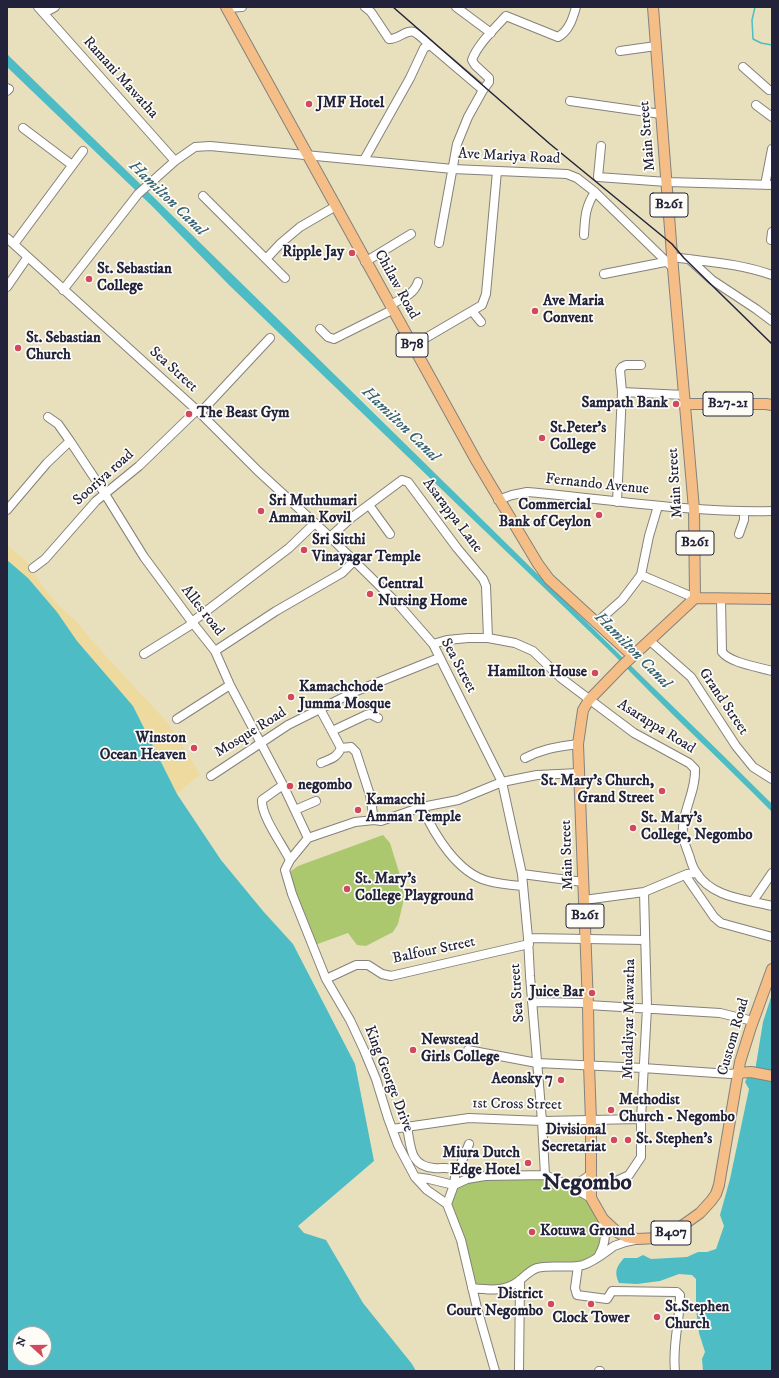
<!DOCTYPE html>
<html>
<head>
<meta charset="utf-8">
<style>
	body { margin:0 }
	#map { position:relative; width:779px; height:1378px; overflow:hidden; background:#e8e0bd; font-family:"IM FELL DW Pica",serif }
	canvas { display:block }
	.frame { position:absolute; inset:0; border:8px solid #22223b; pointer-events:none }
	.north { position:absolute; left:12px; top:1326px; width:40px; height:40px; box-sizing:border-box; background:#fdfcf7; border:1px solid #a5a5ac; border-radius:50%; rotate:291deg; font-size:11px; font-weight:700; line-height:16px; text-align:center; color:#22223b }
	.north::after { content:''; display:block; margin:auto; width:14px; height:18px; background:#d1495b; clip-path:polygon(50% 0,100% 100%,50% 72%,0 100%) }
</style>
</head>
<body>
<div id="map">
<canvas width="779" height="1378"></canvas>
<div class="frame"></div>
<div class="north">N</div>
</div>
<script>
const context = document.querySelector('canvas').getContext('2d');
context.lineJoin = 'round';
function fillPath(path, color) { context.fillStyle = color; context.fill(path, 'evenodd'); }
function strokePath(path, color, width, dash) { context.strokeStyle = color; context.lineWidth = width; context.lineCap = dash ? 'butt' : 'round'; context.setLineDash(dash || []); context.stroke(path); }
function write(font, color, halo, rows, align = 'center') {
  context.font = font + ' "IM FELL DW Pica",serif'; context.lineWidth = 3.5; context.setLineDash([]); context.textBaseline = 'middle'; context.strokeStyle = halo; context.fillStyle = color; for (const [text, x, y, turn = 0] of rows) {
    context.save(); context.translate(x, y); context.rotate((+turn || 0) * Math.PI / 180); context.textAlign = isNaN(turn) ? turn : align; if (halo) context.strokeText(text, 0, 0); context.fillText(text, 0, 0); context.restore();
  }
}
fillPath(new Path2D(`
	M 383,835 L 390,843 L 403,885 L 404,899 L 398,924 L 393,932 L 366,946 L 357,945 L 348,933 L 312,946 L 292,894 L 291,871 L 298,866 Z
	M 469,1175 L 545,1175 L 591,1198 L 603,1219 L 604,1244 L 588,1263 L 537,1268 L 512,1286 L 472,1288 L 451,1203 L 457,1186 Z`), '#abc86e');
fillPath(new Path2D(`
	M 7,545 L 25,560 L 46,591 L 60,607 L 76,621 L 94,643 L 168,723 L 200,774 L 177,794 L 133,706 L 77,641 L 57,612 L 28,578 L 7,560 Z`), '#eeda9e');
fillPath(new Path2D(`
	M 7,54 C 196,238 384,423 572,608 C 639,674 706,738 772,804 L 772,812 C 720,759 665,709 614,655 L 229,285 L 153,207 L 7,67 Z
	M 7,560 L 28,578 L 57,612 L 77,641 L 133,706 L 177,794 L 221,860 L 263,911 L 293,944 L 355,1064 L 374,1161 L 298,1226 L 304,1233 L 326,1240 L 363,1303 L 412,1364 L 416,1371 L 7,1371 ZM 20,1334 L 44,1334 L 44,1358 L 20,1358 Z
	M 772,994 L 772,1371 L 703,1371 L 702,1359 L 705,1352 L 699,1333 L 696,1309 L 696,1279 L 692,1275 L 679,1274 L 660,1281 L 637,1284 L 619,1283 C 614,1272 616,1267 624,1258 L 637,1258 L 643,1255 L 651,1259 L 687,1257 L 698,1252 L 707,1252 L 716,1249 L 724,1226 L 720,1215 L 730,1179 L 749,1089 L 745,1082 L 747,1078 L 754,1077 L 763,1022 Z`), '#4dbcc4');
strokePath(new Path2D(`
	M 755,7 L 752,20 L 753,39 L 761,43 L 772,45`), '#4dbcc4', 1.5);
const minor = new Path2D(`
	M 38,7 L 175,161
	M 365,7 L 371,12 L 389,39 C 397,40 407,29 414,32 C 420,35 425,41 430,45
	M 456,7 L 491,33
	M 227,8 L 242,7
	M 44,13 L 55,7
	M 620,51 L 656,46
	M 743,67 L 769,90
	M 7,88 L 9,89 L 7,91
	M 570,101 L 661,114
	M 756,105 L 772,117
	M 23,128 L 72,165
	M 601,146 L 598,177 L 667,182 L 772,185
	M 364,160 L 410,78 L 424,48 L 430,45 L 483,90
	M 765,185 L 772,149
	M 203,196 L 285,278
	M 584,235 C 585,218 585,207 595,192
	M 7,238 L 200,413 L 258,471 L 330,537 L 399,605 L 433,644 L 502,782 L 522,874 L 528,938 L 530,976 L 542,1121 L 545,1175
	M 771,240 L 772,232
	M 439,243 L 457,144 L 468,117 L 483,90 L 489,82 L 489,78 L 475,65 L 472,60 C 477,45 495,28 506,16 L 558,37 C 569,31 573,18 576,7
	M 14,244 L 83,151
	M 673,257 C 708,262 738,263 772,275
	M 266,259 L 281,243 L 300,227 L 336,206
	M 689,259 L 712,280 L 756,309 L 772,321
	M 365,262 L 411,234
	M 604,274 L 665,262
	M 7,287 L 27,258
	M 63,290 L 138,194 L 175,161 L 195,147 L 210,146 L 453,169 L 567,174 L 577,178 L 595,192 L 673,268
	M 390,305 C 401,299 414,295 418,282
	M 472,311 L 481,322
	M 320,329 L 328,337 L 334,339 L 392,310
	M 412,346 L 482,305 L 486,294 L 497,171
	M 622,392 L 684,395
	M 200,413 L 270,338
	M 48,417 L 58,424 L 70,441 L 105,494 L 144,557 L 192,622 L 215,651 L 230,685 L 283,785 L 308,838
	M 498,500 L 512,495 L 527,492 C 609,499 690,513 772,511
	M 617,502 L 622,392 L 620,370 L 622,367 L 626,365 L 641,365
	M 369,505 L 390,534
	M 7,510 L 47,463 L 70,441
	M 739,534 L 744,520 L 744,512
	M 330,537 L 351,518 L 402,480 L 408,482 L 457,548 L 483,579 L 486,586 L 488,638
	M 33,568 L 45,559 L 96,501 L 139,466 L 197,410
	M 641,575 L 695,598
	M 721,599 L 722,652 C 730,663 759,667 772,671
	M 596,623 L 622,600 L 641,575 L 649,536 L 658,506
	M 649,640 L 691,677 L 736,746 L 753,767 L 772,779
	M 433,644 L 447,640 L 468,638 L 488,638 L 515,643 L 533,651 L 561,678 L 634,733 L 689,763 L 695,769 C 696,787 687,803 684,820 C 681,834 684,842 689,855 C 691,861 692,867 696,872 C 712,898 745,899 772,906
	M 215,651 L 276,611 L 342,573 L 354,561
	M 144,654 L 189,626 L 192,622 L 289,548 L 315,523
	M 320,709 L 341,748 L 351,747 L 356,752 L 370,795 L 374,820
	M 177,719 L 230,685
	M 332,731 L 366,715 L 370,714 L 378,718
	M 525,758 C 544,748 558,747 578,744
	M 321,763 C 330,759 337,758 341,748
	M 579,773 L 537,775 L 502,782 L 458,800 L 422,807 L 381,821 L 374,820 L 355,822 L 308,838 L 290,860 L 285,870 L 292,894 L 326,979 L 350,1020 L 364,1050 L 376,1079 L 388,1118 L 398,1145 L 415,1177 L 429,1179 L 454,1185 L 467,1179 L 485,1176 L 545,1175 L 570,1186 L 591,1198
	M 211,776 L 288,725 L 354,692 L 439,658
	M 283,785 L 262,800 C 261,816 282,844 290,860
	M 422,807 C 434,834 457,873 488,881 C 499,884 511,885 522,886
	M 295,810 L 316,801
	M 522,874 L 583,882
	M 685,875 L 714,917 L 721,923 L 772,937
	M 584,900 L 644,892 L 687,874 L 696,873
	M 753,901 L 772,873
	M 528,938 L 645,940
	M 326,979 L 356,965 L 368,965 L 382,974 L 391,976 L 529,944
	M 532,1002 L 588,1003
	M 588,1005 L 720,1013 L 753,1021
	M 468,1050 L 537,1063 L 643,1068 L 730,1074 L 738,1073
	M 407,1127 C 411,1146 409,1166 434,1168 C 443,1169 446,1166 456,1170
	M 392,1129 L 469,1118 L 542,1121 L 641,1119
	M 469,1144 L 460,1166 L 456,1170 L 454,1185 L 447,1204 L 461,1240 L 477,1308 L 495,1371
	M 415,1177 L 427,1190 L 447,1204
	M 568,1185 C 579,1183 584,1180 592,1173
	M 592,1187 L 614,1182 L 629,1175 L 641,1157 L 641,1119 L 647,1008 L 644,892
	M 599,1255 C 606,1243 606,1233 603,1219
	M 578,1266 L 575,1288 L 577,1295 L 607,1299 L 612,1291 L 677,1292 L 680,1295 C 680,1321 672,1345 675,1371
	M 472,1288 C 489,1290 505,1292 519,1281 C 525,1276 529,1271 537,1268 C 551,1264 570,1269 583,1265 C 595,1261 604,1253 614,1246 C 621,1243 628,1241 635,1240
	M 519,1371 L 520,1280
	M 599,1371 L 600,1371`);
const major = new Path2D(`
	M 226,7 L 477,462 L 538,564 L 549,579 L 633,656
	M 653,7 L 673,268 L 694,509 L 695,598 L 622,666 L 589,700 L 583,710 L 578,744 L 588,1005 L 589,1065 L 591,1121 L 591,1198 L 603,1219 L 617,1232 L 626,1237 L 638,1239 L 657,1238 L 672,1233 L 700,1213 L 711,1201 L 716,1194 L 719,1185 L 740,1062 L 751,1027 L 772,969
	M 685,404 L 766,404 L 772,405
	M 695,598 L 772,599
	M 738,1073 L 751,1072 L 772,1076`);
strokePath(minor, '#85817c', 10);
strokePath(major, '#85817c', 12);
strokePath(minor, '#fff', 8);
strokePath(major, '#f6be87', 10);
strokePath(new Path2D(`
	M 393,7 L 550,144 L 672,244 L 684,258 L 772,344`), '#22223b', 1.5);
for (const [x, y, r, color] of [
	[309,104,4,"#d1495b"],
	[352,253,4,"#d1495b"],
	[89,279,4,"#d1495b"],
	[535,311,4,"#d1495b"],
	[18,348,4,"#d1495b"],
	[676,404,4,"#d1495b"],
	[189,414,4,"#d1495b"],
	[542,438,4,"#d1495b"],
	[261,511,4,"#d1495b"],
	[599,515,4,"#d1495b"],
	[304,550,4,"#d1495b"],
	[370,594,4,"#d1495b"],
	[595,673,4,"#d1495b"],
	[291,697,4,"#d1495b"],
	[194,748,4,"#d1495b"],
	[290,786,4,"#d1495b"],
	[662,791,4,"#d1495b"],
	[358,810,4,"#d1495b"],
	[633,828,4,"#d1495b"],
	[347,889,4,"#d1495b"],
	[592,993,4,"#d1495b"],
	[413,1050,4,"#d1495b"],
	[561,1080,4,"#d1495b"],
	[611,1110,4,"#d1495b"],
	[614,1140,4,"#d1495b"],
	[628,1140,4,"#d1495b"],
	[528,1163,4,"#d1495b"],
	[532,1232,4,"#d1495b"],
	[551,1304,4,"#d1495b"],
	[591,1304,4,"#d1495b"],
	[657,1317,4,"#d1495b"]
]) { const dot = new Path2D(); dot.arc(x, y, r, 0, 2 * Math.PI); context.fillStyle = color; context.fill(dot); strokePath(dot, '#fdfcf7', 1.5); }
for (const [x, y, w] of [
	[669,205,38],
	[412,345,32],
	[728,404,50],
	[695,543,38],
	[585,916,38],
	[671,1233,40]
]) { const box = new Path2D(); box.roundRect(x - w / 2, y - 12, w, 24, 3); context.fillStyle = '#fdfcf7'; context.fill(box); strokePath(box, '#22223b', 1); }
write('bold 14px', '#22223b', null, [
	["B261",669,205],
	["B78",412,345],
	["B27-21",728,404],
	["B261",695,543],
	["B261",585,916],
	["B407",671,1233]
]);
write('15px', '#22223b', '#fdfcf7', [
	["Ramani Mawatha",120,78,48],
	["Main Street",648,136,-95],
	["Ave Mariya Road",509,157,3],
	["Chilaw Road",396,285,61],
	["Sea Street",173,370,42],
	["Sooriya road",104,478,-42],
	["Main Street",676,483,-94],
	["Fernando Avenue",597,485,6],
	["Asarappa Lane",452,516,53],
	["Alles road",202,611,52],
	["Sea Street",458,666,62],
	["Grand Street",723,702,56],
	["Asarappa Road",656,727,32],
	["Mosque Road",251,733,-32],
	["Main Street",568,855,-92],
	["Balfour Street",434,951,-12],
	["Sea Street",518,993,-94],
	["Mudaliyar Mawatha",630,1019,-89],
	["Custom Road",734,1037,-74],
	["King George Drive",388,1079,69],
	["1st Cross Street",517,1105,1]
]);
write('bold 15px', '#22223b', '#fdfcf7', [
	["JMF Hotel",317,104],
	["Ripple Jay",344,253,"right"],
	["St. Sebastian",97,270],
	["College",97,287],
	["Ave Maria",543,302],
	["Convent",543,319],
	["St. Sebastian",26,339],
	["Church",26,356],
	["Sampath Bank",668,404,"right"],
	["The Beast Gym",197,414],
	["St.Peter's",550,429],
	["College",550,446],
	["Sri Muthumari",269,502],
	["Amman Kovil",269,519],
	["Commercial",591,506,"right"],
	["Bank of Ceylon",591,523,"right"],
	["Sri Sitthi",312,541],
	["Vinayagar Temple",312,558],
	["Central",378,585],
	["Nursing Home",378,602],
	["Hamilton House",587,673,"right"],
	["Kamachchode",299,688],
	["Jumma Mosque",299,705],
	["Winston",186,739,"right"],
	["Ocean Heaven",186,756,"right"],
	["St. Mary's Church,",654,782,"right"],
	["Grand Street",654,799,"right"],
	["negombo",298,786],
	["Kamacchi",366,801],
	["Amman Temple",366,818],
	["St. Mary's",641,819],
	["College, Negombo",641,836],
	["St. Mary's",355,880],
	["College Playground",355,897],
	["Juice Bar",584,993,"right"],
	["Newstead",421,1041],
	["Girls College",421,1058],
	["Aeonsky 7",553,1080,"right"],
	["Methodist",619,1101],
	["Church - Negombo",619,1118],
	["Divisional",606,1131,"right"],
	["Secretariat",606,1148,"right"],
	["St. Stephen's",636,1140],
	["Miura Dutch",520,1154,"right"],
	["Edge Hotel",520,1171,"right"],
	["Kotuwa Ground",540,1232],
	["District",543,1295,"right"],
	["Court Negombo",543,1312,"right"],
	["St.Stephen",665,1308],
	["Church",665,1325],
	["Clock Tower",591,1319,"center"]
], 'left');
write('italic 16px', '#336072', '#fdfcf7', [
	["Hamilton Canal",167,199,44],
	["Hamilton Canal",400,425,44],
	["Hamilton Canal",632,651,45]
]);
write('bold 23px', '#22223b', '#fdfcf7', [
	["Negombo",587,1184]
]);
</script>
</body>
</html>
